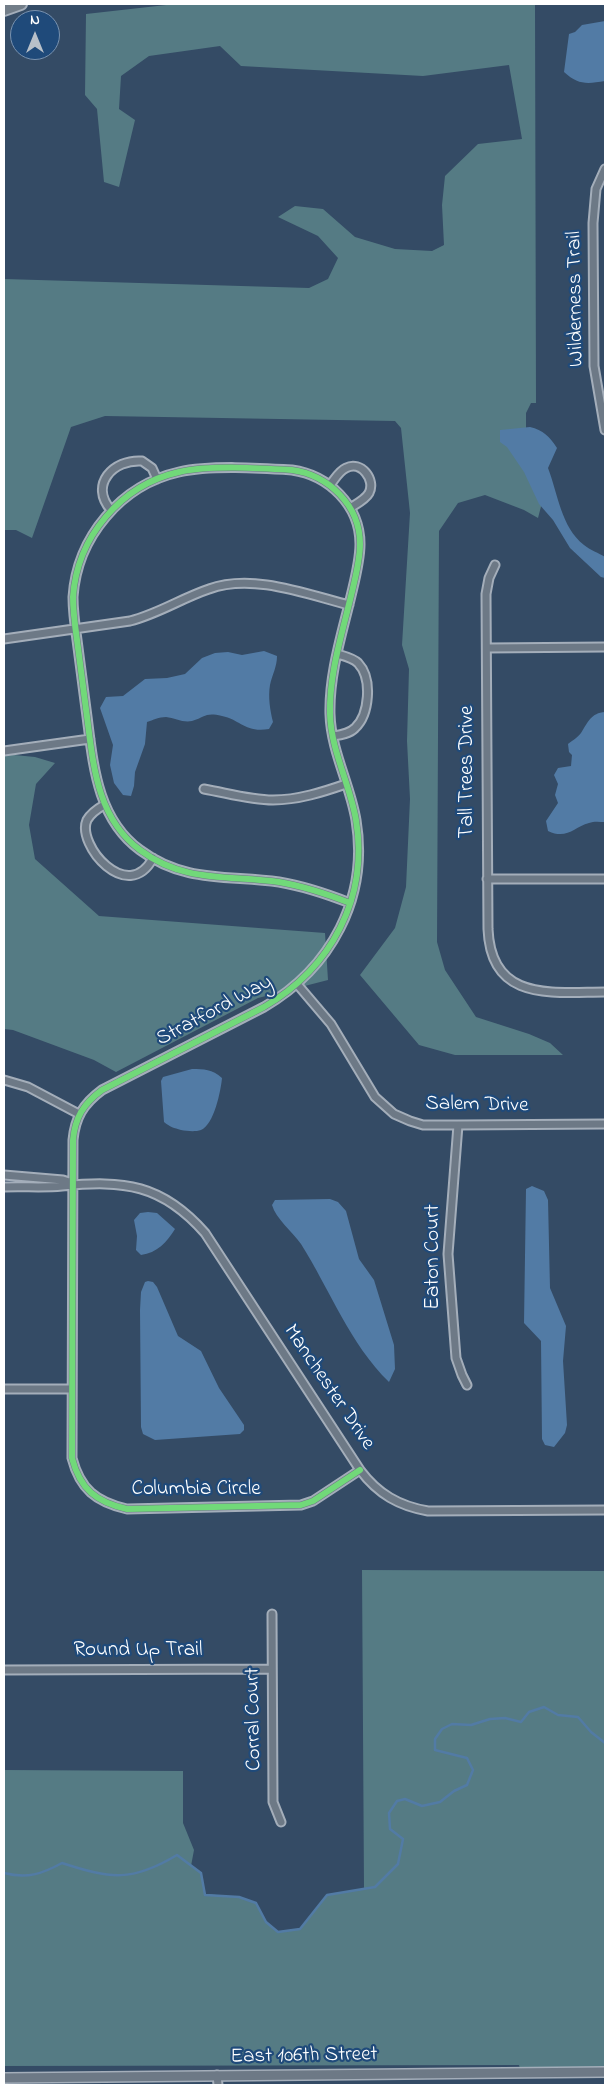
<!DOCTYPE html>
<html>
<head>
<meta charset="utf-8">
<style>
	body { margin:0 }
	#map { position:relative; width:609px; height:2089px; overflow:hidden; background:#344b65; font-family:"Indie Flower",sans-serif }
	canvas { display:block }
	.frame { position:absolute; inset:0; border:5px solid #fff; pointer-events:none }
	.north { position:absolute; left:10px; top:10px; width:50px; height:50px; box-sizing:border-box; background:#1f4a7a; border:1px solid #7992af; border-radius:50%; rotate:0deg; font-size:14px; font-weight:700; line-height:20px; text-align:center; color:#fff }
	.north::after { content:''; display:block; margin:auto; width:18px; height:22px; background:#b8c0c9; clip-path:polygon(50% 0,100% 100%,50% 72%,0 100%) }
</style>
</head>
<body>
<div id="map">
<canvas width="609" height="2089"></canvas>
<div class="frame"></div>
<div class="north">N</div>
</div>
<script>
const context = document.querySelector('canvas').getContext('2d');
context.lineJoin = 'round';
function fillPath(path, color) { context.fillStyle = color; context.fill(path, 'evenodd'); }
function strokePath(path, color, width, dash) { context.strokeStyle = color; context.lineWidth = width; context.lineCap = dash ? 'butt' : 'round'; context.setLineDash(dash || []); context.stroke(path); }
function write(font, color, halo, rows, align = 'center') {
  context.font = font + ' "Indie Flower",sans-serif'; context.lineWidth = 4.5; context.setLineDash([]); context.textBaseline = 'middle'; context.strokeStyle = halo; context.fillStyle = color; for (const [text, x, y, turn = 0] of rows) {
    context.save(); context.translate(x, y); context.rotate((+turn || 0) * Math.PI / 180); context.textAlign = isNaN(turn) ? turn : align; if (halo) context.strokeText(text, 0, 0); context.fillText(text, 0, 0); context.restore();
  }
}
fillPath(new Path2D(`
	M 175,4 L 535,4 L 536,403 L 531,403 L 526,413 L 526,442 L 544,495 L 538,518 L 524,510 L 485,495 L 458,503 L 439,531 L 437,942 L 445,970 L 476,1017 L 529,1034 L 550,1043 L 563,1055 L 455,1055 L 419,1045 L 360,975 L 395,928 L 406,887 L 410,799 L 407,741 L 409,669 L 402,645 L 410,513 L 401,428 L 395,421 L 105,416 L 71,427 L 32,538 L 16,530 L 4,530 L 4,279 L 309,288 L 328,279 L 338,258 L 318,236 L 278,217 L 295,206 L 323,209 L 355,237 L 395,249 L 432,251 L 444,245 L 442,205 L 445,176 L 478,144 L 522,139 L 509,65 L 423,76 L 241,66 L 220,46 L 149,56 L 121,76 L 119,109 L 135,120 L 119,187 L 104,182 L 97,109 L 85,95 L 86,14 Z
	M 4,754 L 35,757 L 55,763 L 36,784 L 29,825 L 35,859 L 99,916 L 325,933 L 328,980 L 258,998 L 116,1072 L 94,1060 L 13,1030 L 4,1029 Z
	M 362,1570 L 605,1571 L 605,2068 L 520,2069 L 519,2065 L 4,2066 L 4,1770 L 183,1771 L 183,1823 L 194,1850 L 191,1866 L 201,1873 L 205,1894 L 239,1897 L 256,1903 L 266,1922 L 278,1932 L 300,1929 L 327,1895 L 364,1889 Z`), '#557b84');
fillPath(new Path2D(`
	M 605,21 L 605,81 C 587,84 578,85 564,72 L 569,34 L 575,32 L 582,25 Z
	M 530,427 C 543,430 550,437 557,448 L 548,468 C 558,494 561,527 584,545 C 590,550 599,553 605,557 L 605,578 L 601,577 L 570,548 L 553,520 L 539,504 L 524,472 L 507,447 L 500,442 L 500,430 Z
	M 264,651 L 277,656 C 277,667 272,675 270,685 C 268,697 270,710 273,722 L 269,729 C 245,733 241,720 222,716 C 205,712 206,717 192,721 C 183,723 175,718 166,717 C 159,717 153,720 147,722 L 145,744 L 135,772 L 134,786 L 131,796 L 123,795 L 114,783 L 110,765 L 113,745 L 100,708 L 106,697 L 123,696 L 145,679 L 167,678 L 185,674 L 202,658 L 215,653 L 228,652 L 242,655 Z
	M 605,712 L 605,822 C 600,822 594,821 589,823 C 574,827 567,840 548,831 L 546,821 L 558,803 L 555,795 L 558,784 L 554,775 L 558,768 L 571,766 L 572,755 L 569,752 L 568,744 C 572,741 578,737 581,733 C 588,722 591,713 605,712 Z
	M 192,1069 C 204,1069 212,1069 222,1078 C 221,1090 214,1125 201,1130 C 195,1132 187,1131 181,1130 C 174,1128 170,1127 164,1122 L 161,1081 L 163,1077 Z
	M 532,1186 L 544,1191 L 548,1200 L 550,1288 L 566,1326 L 563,1361 L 567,1425 L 565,1433 L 554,1447 L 545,1445 L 542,1439 L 541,1341 L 524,1323 L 526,1189 Z
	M 330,1199 L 338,1202 L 346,1211 L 359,1259 L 374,1280 L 394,1345 L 395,1369 L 389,1382 C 350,1344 330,1290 301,1244 C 292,1231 276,1219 272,1205 L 275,1200 Z
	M 148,1212 L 157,1213 L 175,1229 C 167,1242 157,1253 141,1255 L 136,1250 L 137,1236 L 134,1220 L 140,1213 Z
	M 148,1281 L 153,1282 L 157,1287 L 178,1336 L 201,1351 L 219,1388 L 244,1425 L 244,1430 L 240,1434 L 155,1440 L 143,1434 L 141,1427 L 140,1310 L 141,1292 L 145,1282 Z`), '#527ba5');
strokePath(new Path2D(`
	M 4,1873 C 27,1879 42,1874 62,1863 C 111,1879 132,1882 177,1855 L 201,1873 L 205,1895 L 239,1897 L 256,1903 L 266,1922 L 278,1932 L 300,1929 L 327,1895 L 375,1887 L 398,1864 L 403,1839 L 390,1829 L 389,1813 L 397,1801 L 405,1799 L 422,1806 L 440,1802 L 454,1791 L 467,1785 L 473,1770 L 467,1758 L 435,1750 L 435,1739 L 442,1729 L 452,1724 L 471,1725 L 490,1719 L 505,1718 L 521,1722 L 529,1712 L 544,1707 L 558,1715 L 578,1717 L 591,1732 L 605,1743`), '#527ba5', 2.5);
const minor = new Path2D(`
	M 605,169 L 596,189 L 593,223 L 594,366 L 605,430
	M 330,485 C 335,479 339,471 346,468 C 361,460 376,480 369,493 C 365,500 356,504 350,508
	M 111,510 C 89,485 113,459 142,461 L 152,468 L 157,479
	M 495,565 L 489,578 L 486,594 L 488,929 C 491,1002 551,992 605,992
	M 4,639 L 130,621 C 158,614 182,598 209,589 C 252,573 306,594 349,605
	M 487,648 L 605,647
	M 333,736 C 340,735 349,734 355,728 C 369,715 373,679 358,663 C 353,658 344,656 337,654
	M 4,751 L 90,739
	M 204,789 C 227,793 250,800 273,800 C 298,800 323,792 346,784
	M 104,805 C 97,809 91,813 87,820 C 76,845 128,905 153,858
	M 487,879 L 605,879
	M 350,903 C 327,894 303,886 279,882 C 228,875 184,883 140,850 C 95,817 93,760 86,709 C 83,686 80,663 77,640 C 75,626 73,611 73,597 C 77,537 121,485 179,472 C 210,465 260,468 292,470 C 328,475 360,505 360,544 C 360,561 355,579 351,596 C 342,634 329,674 330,714 C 331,751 350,784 356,820 C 369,898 331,968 264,1007 L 102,1090 C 83,1104 75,1118 73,1140 L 72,1458 C 80,1489 96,1502 127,1509 L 301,1505 L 313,1501 L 360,1470
	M 297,984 L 331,1024 L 375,1097 L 394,1114 L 410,1121 L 423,1125 L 458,1125 L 605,1124
	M 4,1080 L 28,1087 L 79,1114
	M 458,1125 L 448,1254 L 456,1358 L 462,1375 L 467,1385
	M 4,1175 L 63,1180 L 72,1183
	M 4,1187 C 23,1186 43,1188 62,1186 C 124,1180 162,1184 205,1233 L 360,1470 C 378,1494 399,1506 428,1511 L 605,1510
	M 4,1389 L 72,1389
	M 272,1614 L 273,1802 L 281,1822
	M 4,1670 L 272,1669
	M 217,2075 L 218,2085`);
const tertiary = new Path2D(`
	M 4,2078 L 605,2072`);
const primary = new Path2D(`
	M 4,10 L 21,4`);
strokePath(minor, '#a4aeba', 11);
strokePath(tertiary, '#a4aeba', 12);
strokePath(primary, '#a4aeba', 14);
strokePath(minor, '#6d7986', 7);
strokePath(tertiary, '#6d7986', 9);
strokePath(primary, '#727d88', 10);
strokePath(new Path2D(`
	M 350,903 C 327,894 303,886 279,882 C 228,875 184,883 140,850 C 95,817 93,760 86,709 C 83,686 80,663 77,640 C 75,626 73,611 73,597 C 77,537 121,485 179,472 C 210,465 260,468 292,470 C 328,475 360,505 360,544 C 360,561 355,579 351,596 C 342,634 329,674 330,714 C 331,751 350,784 356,820 C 369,898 331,968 264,1007 L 102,1090 C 83,1104 75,1118 73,1140 L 72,1458 C 80,1489 96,1502 127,1509 L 301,1505 L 313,1501 L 360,1470`), '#71d979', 6);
write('21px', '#fff', '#1f4a7a', [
	["Wilderness Trail",577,299,-91],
	["Tall Trees Drive",469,772,-90],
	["Stratford Way",215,1012,-28],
	["Salem Drive",477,1106,1],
	["Eaton Court",435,1257,-90],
	["Manchester Drive",328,1388,56],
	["Columbia Circle",196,1491],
	["Round Up Trail",138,1652],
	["Corral Court",255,1719,-91],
	["East 106th Street",304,2057,-1]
]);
</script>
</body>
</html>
